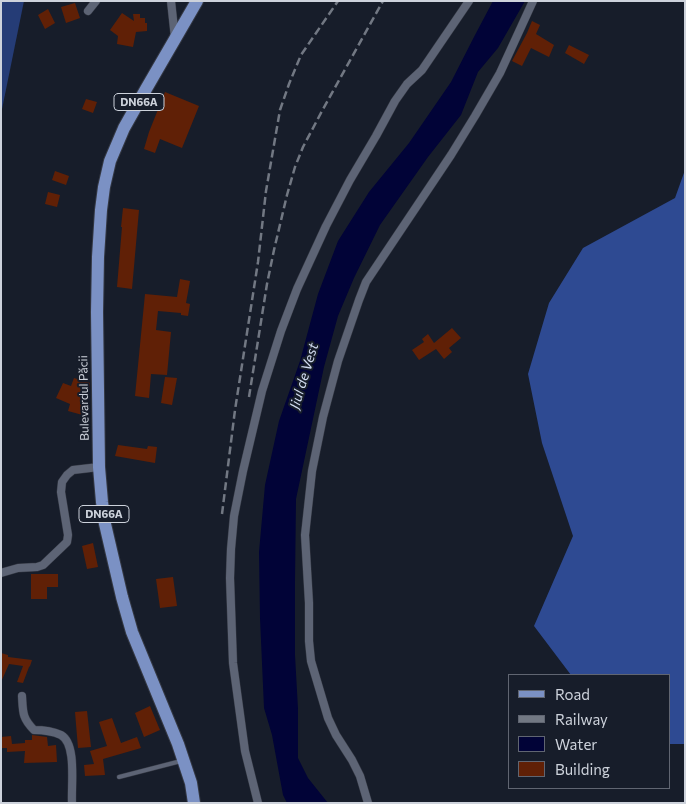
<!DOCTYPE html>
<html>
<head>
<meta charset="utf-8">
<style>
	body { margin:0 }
	#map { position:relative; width:686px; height:804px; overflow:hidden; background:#171d2a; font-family:Commissioner,sans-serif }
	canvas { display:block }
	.frame { position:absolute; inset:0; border:2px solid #cdd2db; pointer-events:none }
	.legend { position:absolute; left:508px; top:674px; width:162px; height:115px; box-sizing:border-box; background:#171d2a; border:1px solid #606571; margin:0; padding:6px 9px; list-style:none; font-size:15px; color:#cdd2db }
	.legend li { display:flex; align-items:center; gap:10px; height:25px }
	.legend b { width:25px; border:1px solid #606571 }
</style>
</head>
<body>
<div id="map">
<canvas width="686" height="804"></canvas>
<div class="frame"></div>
<ul class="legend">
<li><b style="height:6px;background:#7b91c4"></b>Road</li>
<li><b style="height:6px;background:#727883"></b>Railway</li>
<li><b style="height:14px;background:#010337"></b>Water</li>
<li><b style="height:14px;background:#602006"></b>Building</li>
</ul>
</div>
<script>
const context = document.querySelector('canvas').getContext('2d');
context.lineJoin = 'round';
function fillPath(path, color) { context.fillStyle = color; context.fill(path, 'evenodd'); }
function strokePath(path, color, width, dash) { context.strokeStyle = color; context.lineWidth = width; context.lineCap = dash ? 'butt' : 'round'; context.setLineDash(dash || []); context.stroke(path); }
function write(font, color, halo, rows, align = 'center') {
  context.font = font + ' Commissioner,sans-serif'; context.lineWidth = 4; context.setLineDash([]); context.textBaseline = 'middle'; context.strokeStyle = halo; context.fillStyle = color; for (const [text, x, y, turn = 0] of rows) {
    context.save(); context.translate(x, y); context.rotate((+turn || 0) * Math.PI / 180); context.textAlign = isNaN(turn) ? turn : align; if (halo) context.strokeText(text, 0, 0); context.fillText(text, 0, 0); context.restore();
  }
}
fillPath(new Path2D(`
	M 1,1 L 24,1 L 1,114 Z`), '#253c76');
fillPath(new Path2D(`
	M 685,170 L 685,744 L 670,744 L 670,675 L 571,675 L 534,626 L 573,536 L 542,443 L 528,374 L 549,303 L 583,248 L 675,198 Z`), '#2e4a92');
fillPath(new Path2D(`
	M 493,1 L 525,1 L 498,48 L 478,72 L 461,115 L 428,157 L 380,225 L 354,278 L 338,316 L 324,367 L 296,499 L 295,581 L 295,655 L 298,709 L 298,758 L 308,778 L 328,803 L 287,803 L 283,795 L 272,735 L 264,708 L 260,618 L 259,552 L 265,485 L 279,421 L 300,361 L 318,294 L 338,241 L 369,192 L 409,143 L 451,82 L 475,35 Z`), '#010337');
fillPath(new Path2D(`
	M 75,3 L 80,18 L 66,23 L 61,7 Z
	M 48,9 L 55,23 L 45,29 L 38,15 Z
	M 122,13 L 134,21 L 133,14 L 140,14 L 140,18 L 145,18 L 145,23 L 147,23 L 147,31 L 136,32 L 133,47 L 117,44 L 118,36 L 110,30 Z
	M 532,21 L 540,25 L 536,34 L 554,45 L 549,57 L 531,48 L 522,66 L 512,61 L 527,33 Z
	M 569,45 L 589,55 L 584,64 L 565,53 Z
	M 165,92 L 199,106 L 182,148 L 160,139 L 155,153 L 144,149 L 149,132 Z
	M 86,99 L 97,102 L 93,113 L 82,109 Z
	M 55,171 L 69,176 L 66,185 L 52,180 Z
	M 48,192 L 60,195 L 57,207 L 45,204 Z
	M 123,208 L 139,210 L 132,289 L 117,287 L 122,227 L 121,227 Z
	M 180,279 L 190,281 L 186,303 L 190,304 L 188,316 L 181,315 L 181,313 L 158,311 L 156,330 L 171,332 L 167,375 L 151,374 L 149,398 L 135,396 L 145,294 L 177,297 Z
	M 452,328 L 461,338 L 449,348 L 452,352 L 444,359 L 436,349 L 419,360 L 412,350 L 424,342 L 422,339 L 428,334 L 434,343 Z
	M 165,377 L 177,378 L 172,405 L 161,403 Z
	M 74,378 L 90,383 L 86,416 L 68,411 L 70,404 L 56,398 L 63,383 L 71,386 Z
	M 118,445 L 147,449 L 148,446 L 157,447 L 155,463 L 115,456 Z
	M 93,543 L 98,567 L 87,569 L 82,546 Z
	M 31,574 L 58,574 L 58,587 L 47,587 L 47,599 L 31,599 Z
	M 173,577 L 177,606 L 160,608 L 156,579 Z
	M 1,653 L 8,655 L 8,657 L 32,660 L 30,666 L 29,667 L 23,683 L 17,682 L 23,666 L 9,664 L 1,682 Z
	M 150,706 L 160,730 L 144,737 L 135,713 Z
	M 87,711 L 91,747 L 78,748 L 75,712 Z
	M 112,718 L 121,743 L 137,737 L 141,748 L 103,759 L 105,775 L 85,776 L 84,765 L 94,764 L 90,751 L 107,746 L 99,722 Z
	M 32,735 L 47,737 L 48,746 L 56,745 L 57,762 L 24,763 L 25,751 L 7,752 L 7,748 L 1,748 L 1,737 L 11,736 L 12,744 L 25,743 L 25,740 L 32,740 Z`), '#602006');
const lane = new Path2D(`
	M 119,777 L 181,761`);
const street = new Path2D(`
	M 171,1 L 175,38
	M 88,11 L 96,1
	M 1,573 L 18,568 L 37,567 L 43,565 L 67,542 L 68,535 L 61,492 L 62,482 L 67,475 L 73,470 L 99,467
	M 22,696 C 23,712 22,718 34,730 C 43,730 52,731 61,735 C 77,744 71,785 72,803
	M 258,803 L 245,751 L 233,663 L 230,578 L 231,549 L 234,516 L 243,471 L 262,391 L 281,331 L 297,289 L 326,226 L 350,180 L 376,136 L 395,101 L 407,84 L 422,70 L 469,1
	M 368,803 L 360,776 L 352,760 L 336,735 L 328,718 L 311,661 L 309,641 L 309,603 L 305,535 L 312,471 L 323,417 L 338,361 L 359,300 L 366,282 L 451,155 L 475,116 L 500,73 L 533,1`);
const primary = new Path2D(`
	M 194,803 L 191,783 L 178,744 L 132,632 L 122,597 L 105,524 L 102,502 L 99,467 L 97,312 L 98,257 L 101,210 L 104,187 L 110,161 L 124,128 L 146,89 L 197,1`);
strokePath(lane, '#343843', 5);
strokePath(street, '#343843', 9);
strokePath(primary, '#343843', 14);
strokePath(lane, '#5d6475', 4);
strokePath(street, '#5d6475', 8);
strokePath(primary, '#7b91c4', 12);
strokePath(new Path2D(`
	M 249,397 L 267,284 L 274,250 L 287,195 L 295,167 L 303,147 L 322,111 L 383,1
	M 222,514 L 235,410 L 258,262 L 266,191 L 280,110 L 289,84 L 301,55 L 338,1`), '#727883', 2.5, [8, 4]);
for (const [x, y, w] of [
	[139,102,50],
	[104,514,50]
]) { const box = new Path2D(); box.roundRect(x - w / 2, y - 8.5, w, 17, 4); context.fillStyle = '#171d2a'; context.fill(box); strokePath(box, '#cdd2db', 1); }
write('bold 11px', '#cdd2db', null, [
	["DN66A",139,102],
	["DN66A",104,514]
]);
write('12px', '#cdd2db', '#171d2a', [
	["Bulevardul Păcii",84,398,-91]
]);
write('italic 14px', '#d0daef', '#171d2a', [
	["Jiul de Vest",304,376,-73]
]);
</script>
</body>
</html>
